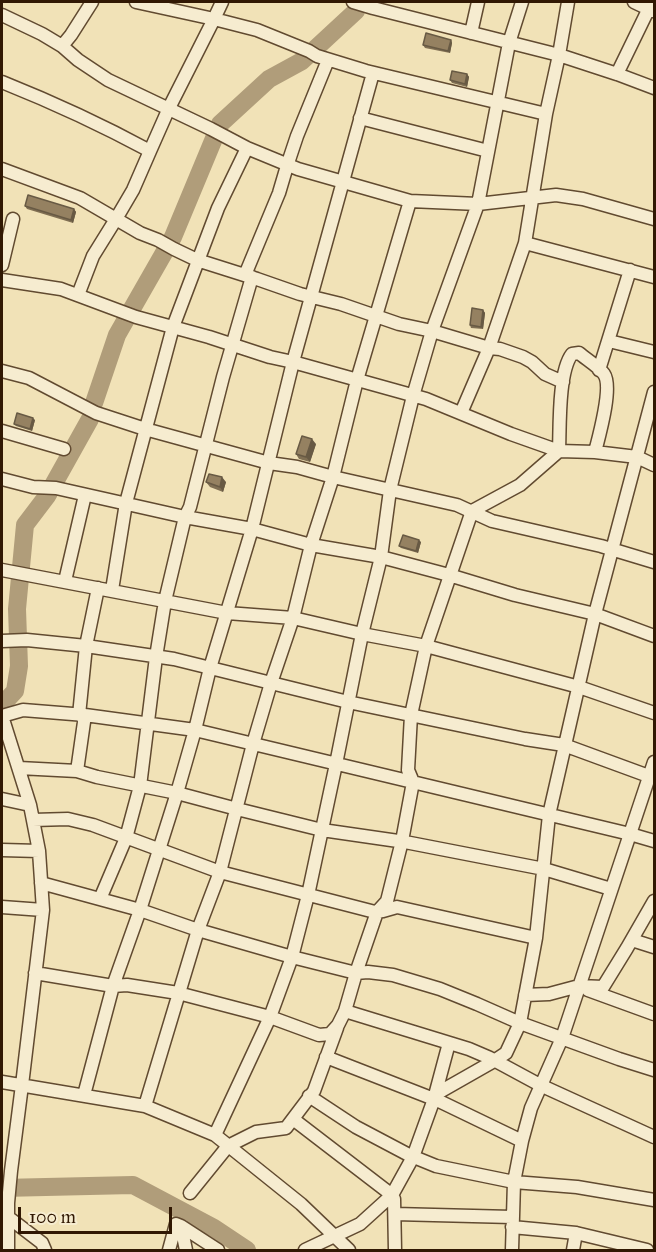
<!DOCTYPE html>
<html>
<head>
<meta charset="utf-8">
<style>
	body { margin:0 }
	#map { position:relative; width:656px; height:1252px; overflow:hidden; background:#f1e2b7; font-family:"IM FELL Great Primer",serif }
	canvas { display:block }
	.frame { position:absolute; inset:0; border:3px solid #311803; pointer-events:none }
	.scale { position:absolute; left:18px; top:1207px; width:154px; height:27px; box-sizing:border-box; border:3px solid #311803; border-top:0; padding-left:8px; font-size:18px; line-height:21px; white-space:nowrap; color:#311803; -webkit-text-stroke:4px #f6ecd0; paint-order:stroke }
</style>
</head>
<body>
<div id="map">
<canvas width="656" height="1252"></canvas>
<div class="frame"></div>
<div class="scale">100 m</div>
</div>
<script>
const context = document.querySelector('canvas').getContext('2d');
context.lineJoin = 'round';
function strokePath(path, color, width, dash) { context.strokeStyle = color; context.lineWidth = width; context.lineCap = dash ? 'butt' : 'round'; context.setLineDash(dash || []); context.stroke(path); }
function fillPath(path, color) { context.fillStyle = color; context.fill(path, 'evenodd'); }
strokePath(new Path2D(`
	M 94,403 L 117,335 L 173,237 L 220,124 L 269,79 L 302,61 L 356,11
	M 2,705 L 15,691 L 19,666 L 17,609 L 25,525 L 47,496 L 90,419
	M 2,1188 L 133,1185 L 214,1228 L 247,1250`), '#b09d7a', 18);
const minor = new Path2D(`
	M 222,2 L 214,19 L 257,30 L 309,51 L 317,56 L 366,71 L 546,114 L 525,243 L 489,348 L 461,413
	M 353,2 L 373,8 L 559,55 L 546,114
	M 568,2 L 559,55 L 617,74 L 654,88
	M 634,2 L 653,11
	M 2,15 L 42,34 L 62,46 L 78,60 L 108,80 L 211,129 L 247,148 L 298,169 L 410,201 L 478,204 L 556,195 L 583,199 L 654,219
	M 471,33 L 478,2
	M 62,46 L 71,35 L 92,2
	M 617,74 L 652,2
	M 2,82 C 52,102 102,125 150,151 L 169,108 L 214,19 L 136,2
	M 360,118 L 488,151
	M 2,169 L 80,198 L 116,219 L 133,190 L 150,151
	M 525,243 L 654,277
	M 2,265 L 13,219
	M 245,275 L 279,193 L 287,166 L 297,136 L 328,60
	M 2,280 L 61,289 L 136,317 L 209,337 L 270,357 L 293,362 L 426,399 L 511,434 L 559,451 L 595,452 L 637,457 L 654,465
	M 78,295 L 93,256 L 116,219 L 140,233 L 158,240 L 174,249 L 197,260 L 257,279 L 300,294 L 341,304 L 399,324 L 432,331 L 489,348 L 500,349 L 523,357 L 532,362 L 545,374 L 563,382
	M 609,341 L 654,352
	M 599,370 L 630,270
	M 2,371 L 29,378 L 96,413 L 145,429 L 269,463 L 297,467 L 333,477 L 457,505 L 492,521 L 601,546 L 654,562
	M 2,431 L 64,449
	M 2,479 L 33,487 L 56,488 L 185,517 L 190,507 L 223,377 L 252,277
	M 2,570 L 227,613 L 293,618 L 362,634 L 426,646 L 579,687 L 654,713
	M 65,581 L 85,495
	M 112,590 L 126,503 L 173,327 L 218,208 L 247,148
	M 2,641 L 27,640 L 86,646 L 174,659 L 348,702 L 525,739 L 564,745 L 654,778
	M 79,715 L 86,646 L 98,588
	M 2,716 L 23,710 L 85,715 L 195,730 L 630,834 L 654,841
	M 2,716 L 30,805 L 39,851 L 43,910 L 22,1085 L 11,1171 L 8,1203 L 8,1250
	M 19,768 L 77,771 L 97,777 L 177,793 L 237,809 L 322,830 L 405,842 L 544,869 L 611,889
	M 77,771 L 85,715
	M 2,799 L 30,805
	M 33,820 L 68,819 L 93,825 L 220,872 L 375,912 L 383,911 L 397,907 L 536,938
	M 2,850 L 39,851
	M 41,883 L 140,910 L 198,930 L 292,957 L 356,973 L 368,972 L 393,975 L 440,989 L 477,1004 L 520,1023 L 619,1059 L 654,1070
	M 100,899 L 126,838 L 140,786 L 156,657 L 165,601 L 185,517 L 252,529 L 311,545 L 381,557 L 449,575 L 515,595 L 595,614 L 654,636
	M 2,907 L 43,910
	M 632,940 L 654,947
	M 35,973 L 113,986 L 127,985 L 178,993 L 270,1017 L 319,1035 L 330,1034 L 338,1025 L 345,1011 L 356,973 L 377,912 L 387,901 L 402,841 L 413,782 L 408,770 L 411,715 L 426,646 L 472,511 L 520,485 L 559,451 C 560,428 558,372 572,354 L 579,353 C 586,359 599,367 604,374 C 613,387 599,436 595,452
	M 588,990 L 654,1014
	M 525,995 L 549,994 L 579,986 L 603,987 L 627,948 L 654,901
	M 345,1011 L 469,1049 L 490,1058 L 540,1085 L 654,1137
	M 326,1057 L 439,1101 L 522,1141
	M 2,1082 L 145,1106 L 215,1135 L 301,1204 L 349,1250
	M 436,1094 L 494,1061 L 506,1053 L 520,1023 L 536,938 L 549,815 L 595,614 L 654,392
	M 84,1095 L 113,986 L 140,910 L 177,793 L 195,730 L 210,668 L 252,529 L 293,362 L 373,73
	M 309,1096 L 356,1127 L 409,1155 L 436,1166 L 514,1182 L 577,1187 L 654,1200
	M 145,1106 L 198,930 L 220,872 L 253,744 L 271,683 L 293,618 L 311,545 L 333,477 L 357,380 L 410,201
	M 293,1119 L 392,1195 L 394,1199 L 395,1250
	M 215,1135 L 270,1017 L 292,957 L 308,895 L 336,764 L 362,634 L 381,557 L 390,490 L 413,396 L 432,331 L 478,204 L 509,43 L 522,2
	M 190,1193 L 228,1146 L 256,1132 L 286,1128 L 314,1091 L 337,1028
	M 395,1214 L 512,1217
	M 8,1217 L 42,1243 L 45,1250
	M 512,1227 L 576,1233 L 647,1250
	M 169,1250 L 176,1224 L 181,1226
	M 186,1250 L 181,1226 L 218,1250
	M 305,1250 L 360,1224 L 392,1195 L 413,1157 L 434,1099 L 449,1043
	M 512,1250 L 514,1182 L 522,1141 L 531,1108 L 562,1038 L 654,762
	M 573,1250 L 576,1233`);
strokePath(minor, '#614a30', 15);
strokePath(minor, '#f6ecd0', 12);
fillPath(new Path2D(`
	M 441,37 L 442,38 L 451,40 L 452,43 L 450,53 L 425,48 L 423,45 Z
	M 467,74 L 469,77 L 467,87 L 452,83 L 450,80 Z
	M 25,206 L 74,209 L 76,212 L 73,223 L 27,209 Z
	M 483,310 L 485,313 L 483,329 L 471,328 L 470,325 Z
	M 35,420 L 32,431 L 16,426 L 14,424 Z
	M 316,444 L 310,462 L 299,459 L 296,454 Z
	M 206,482 L 226,482 L 223,492 L 210,487 Z
	M 421,542 L 418,553 L 401,548 L 399,546 Z`), '#806f53');
fillPath(new Path2D(`
	M 451,40 L 452,43 L 450,53 L 448,51 Z
	M 467,74 L 469,77 L 467,87 L 465,84 Z
	M 74,209 L 76,212 L 73,223 L 71,220 Z
	M 483,310 L 485,313 L 483,329 L 481,327 Z
	M 33,418 L 35,420 L 32,431 L 30,429 Z
	M 312,439 L 316,444 L 310,462 L 306,457 Z
	M 222,477 L 226,482 L 223,492 L 220,487 Z
	M 419,540 L 421,542 L 418,553 L 416,551 Z`), '#685a44');
const building = new Path2D(`
	M 426,33 L 451,40 L 448,51 L 423,45 Z
	M 452,71 L 467,74 L 465,84 L 450,80 Z
	M 28,195 L 74,209 L 71,220 L 25,206 Z
	M 472,308 L 483,310 L 481,327 L 470,325 Z
	M 17,413 L 33,418 L 30,429 L 14,424 Z
	M 302,436 L 312,439 L 306,457 L 296,454 Z
	M 209,474 L 222,477 L 220,487 L 206,482 Z
	M 403,535 L 419,540 L 416,551 L 399,546 Z`);
fillPath(building, '#958161');
strokePath(building, '#685a44', 1.5);
</script>
</body>
</html>
